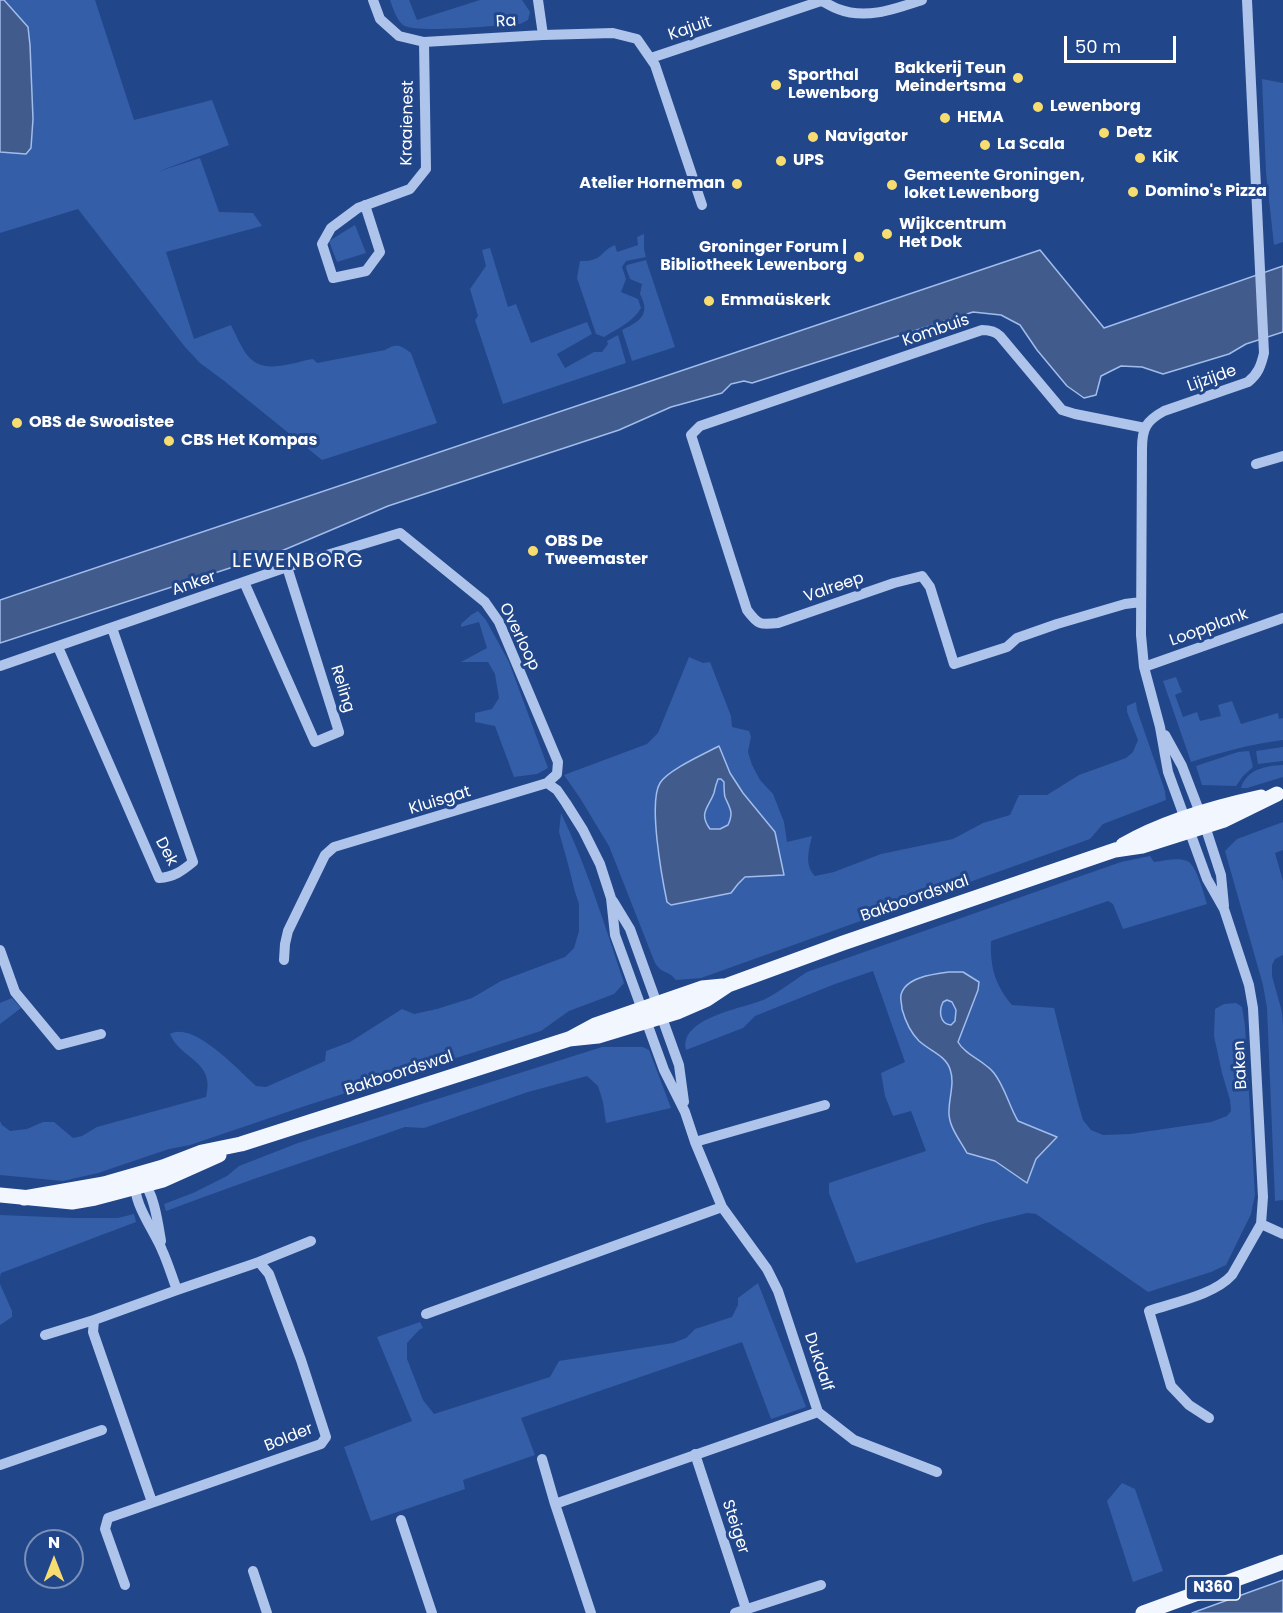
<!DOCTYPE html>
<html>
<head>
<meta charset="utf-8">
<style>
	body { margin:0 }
	#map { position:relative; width:1283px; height:1613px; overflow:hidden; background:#21468a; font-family:Poppins,sans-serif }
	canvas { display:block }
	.north { position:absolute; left:24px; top:1529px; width:60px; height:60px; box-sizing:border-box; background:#21468a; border:2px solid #7a90b9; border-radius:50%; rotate:0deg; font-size:16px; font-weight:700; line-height:24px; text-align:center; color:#fff }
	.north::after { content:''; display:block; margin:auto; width:21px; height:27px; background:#f7dc6f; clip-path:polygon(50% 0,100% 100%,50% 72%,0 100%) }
	.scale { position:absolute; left:1064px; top:36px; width:112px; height:27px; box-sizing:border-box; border:3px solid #fff; border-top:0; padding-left:8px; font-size:18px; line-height:21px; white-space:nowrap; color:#fff; -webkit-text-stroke:4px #21468a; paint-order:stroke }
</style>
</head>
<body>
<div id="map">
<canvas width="1283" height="1613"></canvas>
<div class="north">N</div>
<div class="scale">50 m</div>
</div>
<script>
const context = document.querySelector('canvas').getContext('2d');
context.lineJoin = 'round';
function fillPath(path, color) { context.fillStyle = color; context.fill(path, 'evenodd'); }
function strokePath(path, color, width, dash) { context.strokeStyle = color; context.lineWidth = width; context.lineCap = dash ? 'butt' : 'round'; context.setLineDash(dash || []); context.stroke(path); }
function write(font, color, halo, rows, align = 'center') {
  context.font = font + ' Poppins,sans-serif'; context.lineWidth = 6; context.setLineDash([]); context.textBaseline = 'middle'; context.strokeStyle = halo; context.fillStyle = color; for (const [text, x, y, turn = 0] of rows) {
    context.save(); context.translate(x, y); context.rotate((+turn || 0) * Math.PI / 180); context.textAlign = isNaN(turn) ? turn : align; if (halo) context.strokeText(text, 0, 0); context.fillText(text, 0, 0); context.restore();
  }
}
fillPath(new Path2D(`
	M 4,0 L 95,0 L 134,120 L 212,100 L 229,145 L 157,172 L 200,158 L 219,212 L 253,213 L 262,226 L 166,252 L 194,339 L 231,325 C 246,356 251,373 290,364 C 298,363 304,360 313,359 L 317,363 L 385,350 C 396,343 401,345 411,353 L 437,423 L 322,460 L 223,380 L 200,363 L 185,347 L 78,209 L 0,233 L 0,152 L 26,154 L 14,11 Z
	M 390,0 L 409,0 L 417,20 L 480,0 L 522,0 L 530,12 L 528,20 L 520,24 C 501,25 414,34 403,25 C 396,19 393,8 390,0 Z
	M 1262,79 L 1283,83 L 1283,242 L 1274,245 L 1266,173 Z
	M 355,225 L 366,253 L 337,262 L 329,241 Z
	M 644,234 L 644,249 L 646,257 L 626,261 L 622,267 L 626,279 L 621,292 L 638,299 L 641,308 C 633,322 617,329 604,337 L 596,334 L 577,278 L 580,261 C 603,262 600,251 615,245 L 617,252 L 638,245 L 637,237 Z
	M 490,248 L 508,307 L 516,304 L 531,343 L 587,322 L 592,334 L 557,354 L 565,368 L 594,352 L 602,352 L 608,344 L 607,341 L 618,335 L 626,363 L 503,404 L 475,320 L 478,316 L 470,289 L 486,266 L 482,250 Z
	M 646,260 L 675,347 L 632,361 L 622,330 C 640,321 651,315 640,294 L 642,284 L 630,279 L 626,268 L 627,265 Z
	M 478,611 L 486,620 L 509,662 L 548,768 L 537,774 L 514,777 L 495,726 L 475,722 L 475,713 L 492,709 L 499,698 L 495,674 L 488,662 L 461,662 L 487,648 L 479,622 L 461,627 L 461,624 L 471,615 Z
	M 689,657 L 703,663 L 710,662 L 731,716 L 732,727 L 749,731 L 751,737 L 748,752 L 752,765 L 760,780 L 773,794 L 784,822 L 787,842 L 812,836 C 809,850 804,865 815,876 L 834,872 L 881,854 L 953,839 L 983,823 L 1010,815 L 1019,795 L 1047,795 L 1079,775 L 1126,758 L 1133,752 L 1138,740 L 1127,712 L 1127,706 L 1136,702 L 1137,710 L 1165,791 L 1166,800 L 1103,824 L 1090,839 L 701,978 L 676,980 C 667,969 663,975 655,963 L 609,846 L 580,798 L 564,775 L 647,744 L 658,733 ZM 718,746 L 729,773 L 743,793 L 751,876 C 741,878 737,885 731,893 L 671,905 L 662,879 L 657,847 L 656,794 Z
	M 1176,677 L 1182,692 L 1175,695 L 1183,717 L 1197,712 L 1200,721 L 1221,716 L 1218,705 L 1232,701 L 1241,724 L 1278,713 L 1279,719 L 1283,718 L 1283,740 C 1251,744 1222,752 1191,762 L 1163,681 Z
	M 1283,747 L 1283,761 L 1258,764 L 1256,751 Z
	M 1249,751 L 1253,767 L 1243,776 L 1236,786 L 1202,785 L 1196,766 L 1238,752 Z
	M 1283,765 L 1283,777 L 1247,788 L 1241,788 C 1247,769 1265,766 1283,765 Z
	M 718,779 L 721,779 L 724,782 C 724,787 724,793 725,797 C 730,809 734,812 728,825 L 720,829 L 710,829 C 701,817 706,809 712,797 C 715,792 715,785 718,779 Z
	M 561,813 C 587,867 605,926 624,983 L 614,994 L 569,1011 L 541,1031 L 305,1106 L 190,1145 L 169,1149 L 98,1173 L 63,1181 L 0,1175 L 0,1121 L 2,1125 L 10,1131 L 27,1129 L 43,1122 L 54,1122 L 73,1138 L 82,1136 L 97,1127 L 206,1097 C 216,1061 181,1060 170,1034 C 194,1021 238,1070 256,1086 L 266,1087 L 325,1061 L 326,1051 L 350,1042 L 402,1009 L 414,1014 L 437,1009 L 472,998 L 501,981 L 565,957 L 574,948 L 579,931 L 579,904 L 575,892 L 568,864 L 559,832 Z
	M 1283,822 L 1283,850 L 1275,853 L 1283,881 L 1283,955 L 1275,959 L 1272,965 L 1272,976 L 1282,1012 L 1283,1026 L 1283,1200 L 1275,1201 L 1267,1008 L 1263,985 L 1225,851 L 1237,839 Z
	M 1150,856 L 1154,862 C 1164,861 1178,857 1187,861 C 1196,864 1204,894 1207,904 L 1123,929 L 1113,904 L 1108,901 L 991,941 C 990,967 995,985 1012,1005 L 1054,1008 L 1078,1103 L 1083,1120 L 1091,1130 L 1103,1135 L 1130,1134 L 1211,1122 L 1227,1116 L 1231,1111 L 1230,1100 L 1222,1073 L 1214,1036 L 1215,1009 L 1224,1004 L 1236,1003 L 1242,1007 L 1245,1025 L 1255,1195 L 1251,1214 L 1226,1265 L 1211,1272 L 1148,1292 L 1036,1214 L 1027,1213 L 986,1223 L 856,1263 L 829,1193 L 829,1183 L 926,1151 L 911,1111 L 893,1116 L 885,1096 L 881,1073 L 905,1062 L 873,971 L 835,984 L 755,1016 L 743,1028 L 686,1050 C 679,1018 741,1009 763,1000 C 778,993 793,981 807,972 L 1121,862 ZM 949,972 L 972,977 L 979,982 C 978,995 972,1006 966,1019 C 963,1026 961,1034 958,1042 L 963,1050 L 988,1065 L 1018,1121 L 1057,1137 L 1036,1159 L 1027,1183 L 995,1161 L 967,1153 C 963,1144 949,1119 949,1111 C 948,1095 957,1082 948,1065 C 945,1059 937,1054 931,1050 C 906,1032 904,1021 902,991 C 915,978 931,974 949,972 Z
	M 12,998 L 21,1008 L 0,1024 L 0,1003 Z
	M 947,1000 L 952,1002 L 956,1010 L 955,1021 L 951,1025 L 947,1025 C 940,1017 939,1011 943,1001 Z
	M 602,1047 L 643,1047 L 649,1050 L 671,1108 L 606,1123 L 603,1102 L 598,1086 L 587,1076 L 528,1092 L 424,1128 L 405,1127 C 325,1155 245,1181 166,1211 L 164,1204 L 193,1193 L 227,1176 L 239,1166 L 298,1143 Z
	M 134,1214 L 136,1222 L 1,1273 L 0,1277 L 0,1215 L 74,1218 L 118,1218 Z
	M 758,1283 L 806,1407 L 771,1419 L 742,1342 L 521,1418 L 535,1455 L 463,1480 L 465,1489 L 371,1521 L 344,1447 L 412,1421 L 377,1337 L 420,1322 L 423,1328 L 419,1330 L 407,1343 L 407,1359 L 423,1400 L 434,1414 L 550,1377 L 559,1361 L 673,1343 L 686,1338 L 695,1329 L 732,1317 L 738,1305 L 738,1298 Z
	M 0,1284 L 12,1311 L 12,1317 L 0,1325 Z
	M 1122,1483 L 1135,1489 L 1163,1571 L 1133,1582 L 1107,1501 Z`), '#355ea8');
const water = new Path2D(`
	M 0,0 L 4,0 L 28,27 L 30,45 L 33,119 L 31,148 L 26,154 L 0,152 Z
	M 1040,250 L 1104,328 L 1283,266 L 1283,332 L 1246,344 L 1229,354 L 1163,374 L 1142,367 L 1121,366 L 1101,376 L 1096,395 L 1084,398 L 1067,386 L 1037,350 L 1020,325 L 1001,315 L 973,312 L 752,383 L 744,381 L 731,384 L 722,393 L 671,407 L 619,430 L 388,506 L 279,552 L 0,643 L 0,600 Z
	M 719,746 L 730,773 L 743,793 L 775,832 L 784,875 L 745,877 L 738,884 L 731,893 L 671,905 L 667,902 C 662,878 648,802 660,783 C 668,770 704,754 719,746 ZM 718,779 L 721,779 L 724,782 C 724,787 724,793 725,797 C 730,809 734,812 728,825 L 720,829 L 710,829 C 698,813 709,807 714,793 C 715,788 716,784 718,779 Z
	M 949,972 L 963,972 L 979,982 L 978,990 L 958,1042 C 966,1056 984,1060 994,1073 C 1005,1087 1009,1106 1018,1121 L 1057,1137 L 1036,1159 L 1027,1183 L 995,1161 L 967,1153 C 960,1140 948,1126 949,1111 C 949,1097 955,1083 950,1069 C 945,1055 930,1051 919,1041 C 911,1033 905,1020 902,1009 C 902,1004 900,1000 901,995 C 905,977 934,974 949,972 ZM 947,1000 L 952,1002 L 956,1010 L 955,1021 L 951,1025 C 939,1024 939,1010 943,1002 Z
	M 1283,1580 L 1283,1613 L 1192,1613 Z`);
fillPath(water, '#415b8d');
strokePath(water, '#a1bdec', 1.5);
strokePath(new Path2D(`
	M 373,0 L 380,19 L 399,36 L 424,42 L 543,35 L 613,33 L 637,39 L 655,65 L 702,205
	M 538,0 L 543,35
	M 651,58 L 821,1 C 827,3 832,7 838,9 C 866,20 895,9 922,0
	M 365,205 L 380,252 L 366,271 L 333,278 L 322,244 L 331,228 L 358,208 L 410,189 L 426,169 L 424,42
	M 1256,464 L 1283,456
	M 244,582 L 315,742 L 339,732 L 287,567
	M 1141,602 L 1125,604 L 1057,624 L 1017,638 L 1007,647 L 954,664 L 930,587 L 922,576 L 894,583 L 778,623 C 760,625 758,625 747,610 L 691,435 L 700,426 L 982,330 C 989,330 995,331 1000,336 L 1062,410 L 1075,414 L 1145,428
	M 58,647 L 159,878 C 174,877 182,871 193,862 L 112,628
	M 0,666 L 287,567 L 400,533 L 485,602 L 499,622 L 558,762 L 557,774 L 547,783 L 334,847 L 325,855 L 288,931 L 285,944 L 284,960
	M 1144,667 L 1283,618
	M 1165,735 L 1182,766 L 1205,826 L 1221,875 L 1224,906
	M 547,783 L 557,790 L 566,803 L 583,830 L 600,864 L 611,898 L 615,935 L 664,1070 L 685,1112 L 695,1142 L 722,1207 L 767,1269 L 778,1291 L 818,1412 L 854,1440 L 937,1472
	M 613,901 L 630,929 L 679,1065 L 684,1102
	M 0,950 L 15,992 L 59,1045 L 101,1034
	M 695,1142 L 825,1105
	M 142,1180 C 154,1193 158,1223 161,1241
	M 136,1181 C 131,1201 155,1232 162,1250 C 168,1263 172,1277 177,1290
	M 1261,1224 L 1283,1234
	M 259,1262 L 311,1241
	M 426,1314 L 722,1207
	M 45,1335 L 94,1320
	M 1209,1418 L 1189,1405 L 1171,1386 L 1149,1311 C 1175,1302 1214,1295 1232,1275 L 1261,1224 L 1263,1197 L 1253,1008 L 1249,985 L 1224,909 L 1207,879 L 1168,772 L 1160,727 L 1144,667 L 1141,635 L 1142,449 C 1142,428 1146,421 1164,411 L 1248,382 C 1258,374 1261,366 1264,353 L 1247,0
	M 695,1454 L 746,1609
	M 542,1459 L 555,1504
	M 0,1465 L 102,1430
	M 401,1520 L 432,1613
	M 253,1571 L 267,1613
	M 125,1585 L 105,1529 L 108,1518 L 321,1444 L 326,1437 L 301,1360 L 269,1274 L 259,1262 L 177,1290 L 94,1320 L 93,1332 L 152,1502
	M 591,1613 L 555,1504 L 818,1412
	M 735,1613 L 821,1585`), '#aec4eb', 10);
strokePath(new Path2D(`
	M 1123,845 C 1164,821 1215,807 1261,797
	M 569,1039 L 598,1036 L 677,1012 L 707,999 L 728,985 L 843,943 L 1115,850 L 1142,846 L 1224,820 L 1277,794
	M 0,1195 L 72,1202 L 95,1198 L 163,1180 L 219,1155
	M 24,1198 L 104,1184 L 163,1167 L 202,1152 L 241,1144 L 569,1039 L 595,1025 L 702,988 L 723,986
	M 1143,1613 L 1283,1562`), '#f2f6fe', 15);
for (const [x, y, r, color] of [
	[1018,78,6,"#f7dc6f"],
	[776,85,6,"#f7dc6f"],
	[1038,107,6,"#f7dc6f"],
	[945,118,6,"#f7dc6f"],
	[1104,133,6,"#f7dc6f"],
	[813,137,6,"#f7dc6f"],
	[985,145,6,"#f7dc6f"],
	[1140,158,6,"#f7dc6f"],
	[781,161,6,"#f7dc6f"],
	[737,184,6,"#f7dc6f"],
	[892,185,6,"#f7dc6f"],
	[1133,192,6,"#f7dc6f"],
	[887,234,6,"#f7dc6f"],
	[859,257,6,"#f7dc6f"],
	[709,301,6,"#f7dc6f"],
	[17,423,6,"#f7dc6f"],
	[169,441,6,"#f7dc6f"],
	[533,551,6,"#f7dc6f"]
]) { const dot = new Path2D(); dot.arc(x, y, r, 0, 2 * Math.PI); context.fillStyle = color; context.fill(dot); strokePath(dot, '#21468a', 2); }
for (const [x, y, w] of [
	[1213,1588,54]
]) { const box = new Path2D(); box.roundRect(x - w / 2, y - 12, w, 24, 4.5); context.fillStyle = '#21468a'; context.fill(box); strokePath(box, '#fff', 1.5); }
write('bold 15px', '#fff', null, [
	["N360",1213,1588]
]);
write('16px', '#fff', '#21468a', [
	["Ra",506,22,-3],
	["Kajuit",690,29,-19],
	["Kraaienest",408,123,-89],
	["Kombuis",936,331,-19],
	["Lijzijde",1212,379,-20],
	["Anker",194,584,-19],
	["Valreep",834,588,-19],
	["Loopplank",1209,628,-20],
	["Overloop",519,637,64],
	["Reling",342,689,73],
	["Kluisgat",440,801,-17],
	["Dek",166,852,62],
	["Bakboordswal",915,899,-19],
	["Baken",1241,1065,-93],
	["Bakboordswal",399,1074,-18],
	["Dukdalf",818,1362,72],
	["Bolder",289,1438,-22],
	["Steiger",735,1527,72]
]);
write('bold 16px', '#fff', '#21468a', [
	["Bakkerij Teun",1006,69,"right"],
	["Meindertsma",1006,87,"right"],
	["Sporthal",788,76],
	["Lewenborg",788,94],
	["Lewenborg",1050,107],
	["HEMA",957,118],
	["Detz",1116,133],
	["Navigator",825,137],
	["La Scala",997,145],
	["KiK",1152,158],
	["UPS",793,161],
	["Gemeente Groningen,",904,176],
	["loket Lewenborg",904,194],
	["Atelier Horneman",725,184,"right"],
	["Domino's Pizza",1145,192],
	["Wijkcentrum",899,225],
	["Het Dok",899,243],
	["Groninger Forum |",847,248,"right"],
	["Bibliotheek Lewenborg",847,266,"right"],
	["Emmaüskerk",721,301],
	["OBS de Swoaistee",29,423],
	["CBS Het Kompas",181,441],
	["OBS De",545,542],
	["Tweemaster",545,560]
], 'left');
context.letterSpacing = '1.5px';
write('20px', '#fff', '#21468a', [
	["LEWENBORG",298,562]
]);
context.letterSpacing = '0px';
</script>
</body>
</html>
